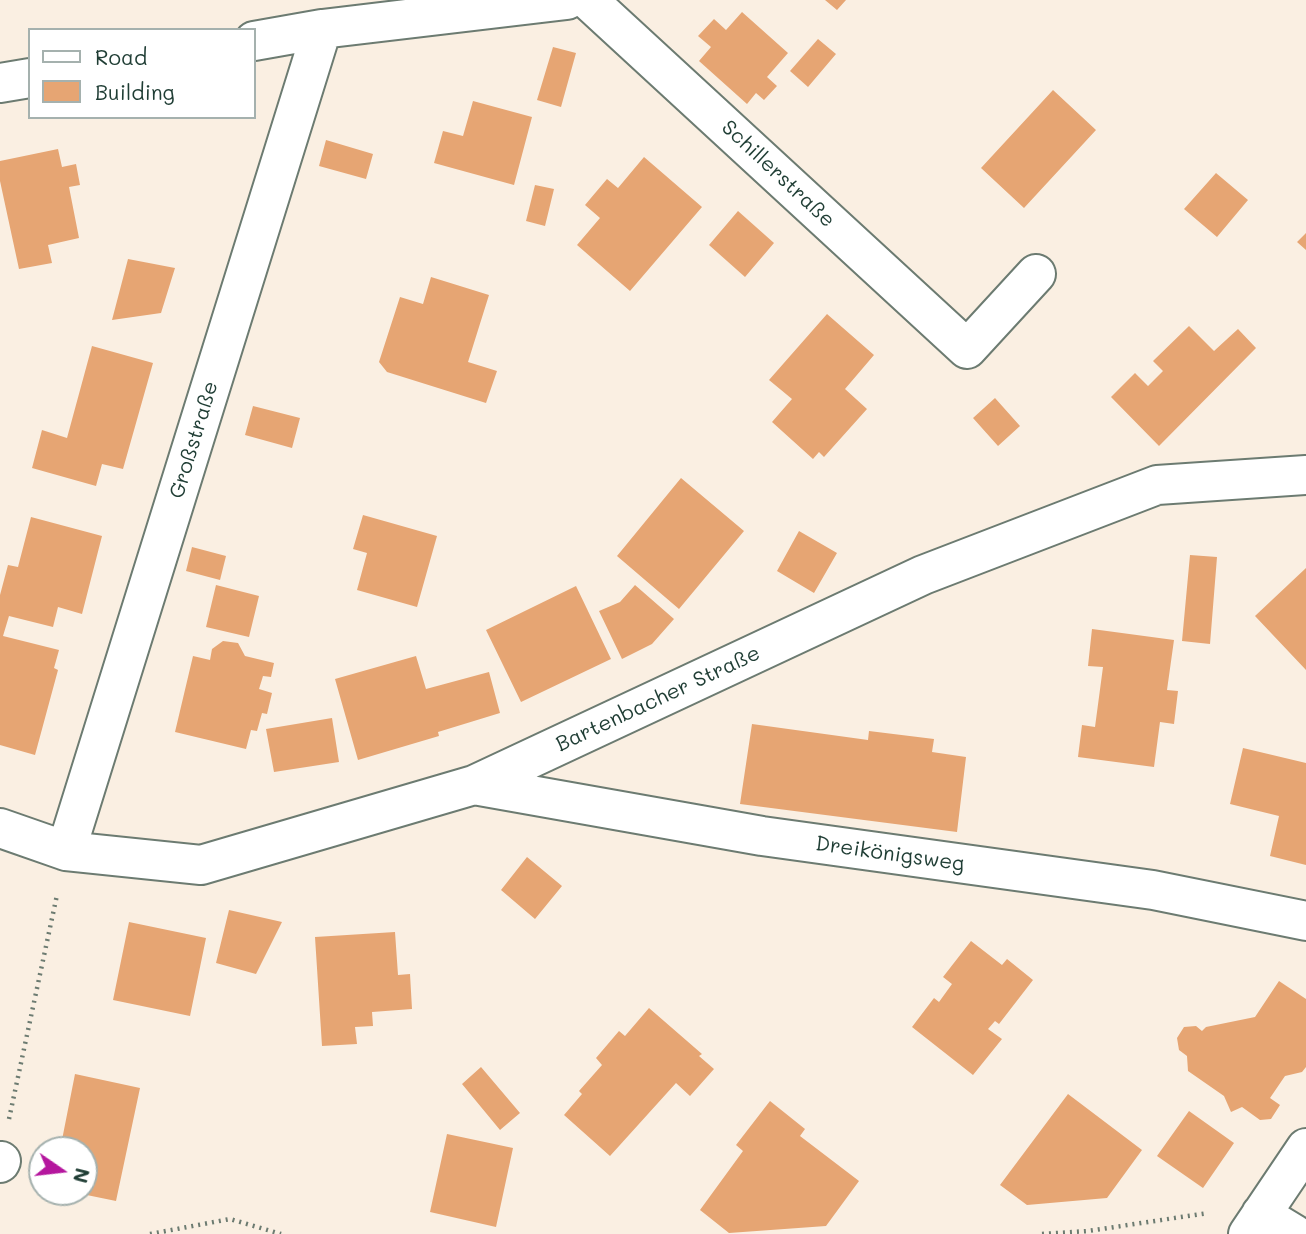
<!DOCTYPE html>
<html>
<head>
<meta charset="utf-8">
<style>
	body { margin:0 }
	#map { position:relative; width:1306px; height:1234px; overflow:hidden; background:#faefe2; font-family:Mali,sans-serif }
	canvas { display:block }
	.legend { position:absolute; left:28px; top:28px; width:228px; height:91px; box-sizing:border-box; background:#fff; border:2px solid #a5b1ae; margin:0; padding:9px 12px; list-style:none; font-size:21px; color:#1f3d34 }
	.legend li { display:flex; align-items:center; gap:14px; height:35px }
	.legend b { width:35px; border:2px solid #a5b1ae }
	.north { position:absolute; left:28px; top:1136px; width:70px; height:70px; box-sizing:border-box; background:#fff; border:2px solid #a5b1ae; border-radius:50%; rotate:104deg; font-size:19px; font-weight:700; line-height:28px; text-align:center; color:#1f3d34 }
	.north::after { content:''; display:block; margin:auto; width:24px; height:32px; background:#b5179e; clip-path:polygon(50% 0,100% 100%,50% 72%,0 100%) }
</style>
</head>
<body>
<div id="map">
<canvas width="1306" height="1234"></canvas>
<ul class="legend">
<li><b style="height:9px;background:#fff"></b>Road</li>
<li><b style="height:19px;background:#e6a573"></b>Building</li>
</ul>
<div class="north">N</div>
</div>
<script>
const context = document.querySelector('canvas').getContext('2d');
context.lineJoin = 'round';
function fillPath(path, color) { context.fillStyle = color; context.fill(path, 'evenodd'); }
function strokePath(path, color, width, dash) { context.strokeStyle = color; context.lineWidth = width; context.lineCap = dash ? 'butt' : 'round'; context.setLineDash(dash || []); context.stroke(path); }
function write(font, color, halo, rows, align = 'center') {
  context.font = font + ' Mali,sans-serif'; context.lineWidth = 7; context.setLineDash([]); context.textBaseline = 'middle'; context.strokeStyle = halo; context.fillStyle = color; for (const [text, x, y, turn = 0] of rows) {
    context.save(); context.translate(x, y); context.rotate((+turn || 0) * Math.PI / 180); context.textAlign = isNaN(turn) ? turn : align; if (halo) context.strokeText(text, 0, 0); context.fillText(text, 0, 0); context.restore();
  }
}
fillPath(new Path2D(`
	M 825,0 L 846,0 L 837,10 Z
	M 742,12 L 788,53 L 767,77 L 777,86 L 764,100 L 756,93 L 747,104 L 699,61 L 711,47 L 698,36 L 714,19 L 726,30 Z
	M 818,39 L 836,54 L 808,87 L 790,71 Z
	M 553,47 L 576,53 L 561,107 L 537,100 Z
	M 1053,90 L 1096,130 L 1024,208 L 981,168 Z
	M 473,101 L 532,117 L 514,185 L 434,163 L 443,131 L 463,136 Z
	M 326,140 L 373,154 L 366,179 L 319,166 Z
	M 58,149 L 62,167 L 76,164 L 80,185 L 69,187 L 79,238 L 48,245 L 52,263 L 19,269 L 0,181 L 0,161 Z
	M 644,157 L 702,207 L 630,291 L 577,245 L 600,218 L 585,205 L 607,179 L 618,188 Z
	M 1216,173 L 1248,200 L 1217,237 L 1184,209 Z
	M 535,185 L 554,189 L 545,226 L 526,221 Z
	M 738,211 L 774,243 L 745,277 L 709,245 Z
	M 1306,233 L 1306,250 L 1297,242 Z
	M 128,259 L 175,268 L 161,313 L 112,320 Z
	M 431,277 L 489,295 L 468,362 L 497,371 L 486,403 L 387,372 L 379,362 L 400,297 L 423,304 Z
	M 827,314 L 874,355 L 845,389 L 867,409 L 824,457 L 819,452 L 813,459 L 772,422 L 792,399 L 769,380 Z
	M 1189,326 L 1214,351 L 1238,329 L 1256,348 L 1159,446 L 1111,397 L 1135,373 L 1148,386 L 1163,371 L 1153,361 Z
	M 92,346 L 153,363 L 123,469 L 102,464 L 96,486 L 32,468 L 42,430 L 67,438 Z
	M 995,398 L 1020,426 L 998,446 L 973,418 Z
	M 253,406 L 300,418 L 292,448 L 245,435 Z
	M 681,478 L 744,531 L 679,609 L 617,556 Z
	M 363,515 L 437,536 L 417,607 L 357,590 L 367,553 L 353,549 Z
	M 31,517 L 102,536 L 82,614 L 58,607 L 53,627 L 9,616 L 3,636 L 59,650 L 54,668 L 58,670 L 35,755 L 0,745 L 0,595 L 8,565 L 18,567 Z
	M 799,531 L 837,553 L 814,593 L 777,571 Z
	M 192,547 L 226,556 L 220,580 L 186,571 Z
	M 1190,555 L 1217,557 L 1210,644 L 1182,641 Z
	M 1306,568 L 1306,670 L 1255,616 Z
	M 216,585 L 259,596 L 249,637 L 206,627 Z
	M 635,585 L 674,619 L 652,644 L 622,659 L 599,611 L 620,602 Z
	M 576,586 L 611,659 L 521,702 L 486,630 Z
	M 1092,629 L 1174,640 L 1167,690 L 1178,691 L 1174,724 L 1160,722 L 1154,767 L 1078,757 L 1082,725 L 1095,727 L 1103,667 L 1088,666 Z
	M 223,641 L 238,643 L 245,656 L 274,663 L 271,677 L 263,676 L 259,689 L 272,693 L 267,714 L 262,713 L 257,731 L 251,730 L 246,749 L 175,732 L 193,656 L 210,660 L 212,649 Z
	M 416,656 L 426,689 L 489,672 L 500,713 L 438,732 L 439,736 L 358,760 L 335,679 Z
	M 332,718 L 339,762 L 274,772 L 266,729 Z
	M 752,724 L 868,740 L 869,731 L 934,739 L 932,752 L 966,757 L 957,832 L 740,804 Z
	M 1243,748 L 1306,763 L 1306,865 L 1270,856 L 1279,816 L 1230,804 Z
	M 527,857 L 562,886 L 535,919 L 501,890 Z
	M 229,910 L 282,922 L 256,974 L 216,963 Z
	M 129,922 L 206,938 L 190,1016 L 113,1000 Z
	M 395,932 L 398,975 L 410,974 L 412,1009 L 372,1012 L 373,1026 L 355,1027 L 357,1044 L 322,1046 L 315,937 Z
	M 971,941 L 1002,965 L 1007,959 L 1033,980 L 999,1024 L 995,1021 L 988,1029 L 1002,1039 L 973,1075 L 912,1027 L 934,998 L 939,1002 L 952,984 L 943,977 Z
	M 1279,981 L 1306,999 L 1306,1067 L 1302,1072 L 1285,1076 L 1270,1098 L 1280,1105 L 1271,1119 L 1260,1120 L 1242,1107 L 1231,1112 L 1224,1096 L 1188,1071 L 1187,1056 L 1179,1050 L 1177,1038 L 1184,1027 L 1196,1026 L 1202,1031 L 1206,1027 L 1255,1017 Z
	M 649,1008 L 702,1054 L 699,1056 L 714,1069 L 690,1096 L 676,1083 L 610,1156 L 564,1115 L 582,1094 L 579,1091 L 602,1065 L 596,1058 L 619,1031 L 625,1036 Z
	M 481,1067 L 520,1113 L 500,1130 L 462,1084 Z
	M 75,1074 L 140,1088 L 116,1201 L 77,1193 L 84,1192 L 84,1150 L 60,1150 Z
	M 1068,1094 L 1142,1150 L 1107,1198 L 1027,1205 L 1000,1185 Z
	M 770,1101 L 805,1129 L 800,1136 L 859,1181 L 826,1226 L 729,1233 L 700,1210 L 743,1151 L 736,1145 Z
	M 1189,1111 L 1234,1143 L 1203,1188 L 1157,1156 Z
	M 447,1134 L 513,1148 L 496,1227 L 430,1212 Z`), '#e6a573');
const minor = new Path2D(`
	M 588,0 L 967,349 L 1036,274
	M 254,41 L 322,29 L 567,0
	M 0,83 L 30,78
	M 474,785 L 762,836 L 1153,890 L 1306,921
	M 0,828 L 66,851 L 201,865 L 474,785 L 923,575 L 1157,485 L 1306,475
	M 66,851 L 322,29
	M 0,1163 L 1,1161
	M 1261,1214 L 1294,1234
	M 1248,1234 L 1306,1148`);
strokePath(minor, '#6c7b71', 42);
strokePath(new Path2D(`
	M 9,1119 L 57,895
	M 150,1234 L 230,1219 L 281,1234
	M 1042,1234 L 1088,1231 L 1208,1213`), '#6c7b71', 4.5, [2, 5]);
strokePath(minor, '#fff', 38);
write('21px', '#1f3d34', '#fff', [
	["Schillerstraße",778,174,43],
	["Großstraße",194,440,-73],
	["Bartenbacher Straße",658,699,-25],
	["Dreikönigsweg",890,854,8]
]);
</script>
</body>
</html>
